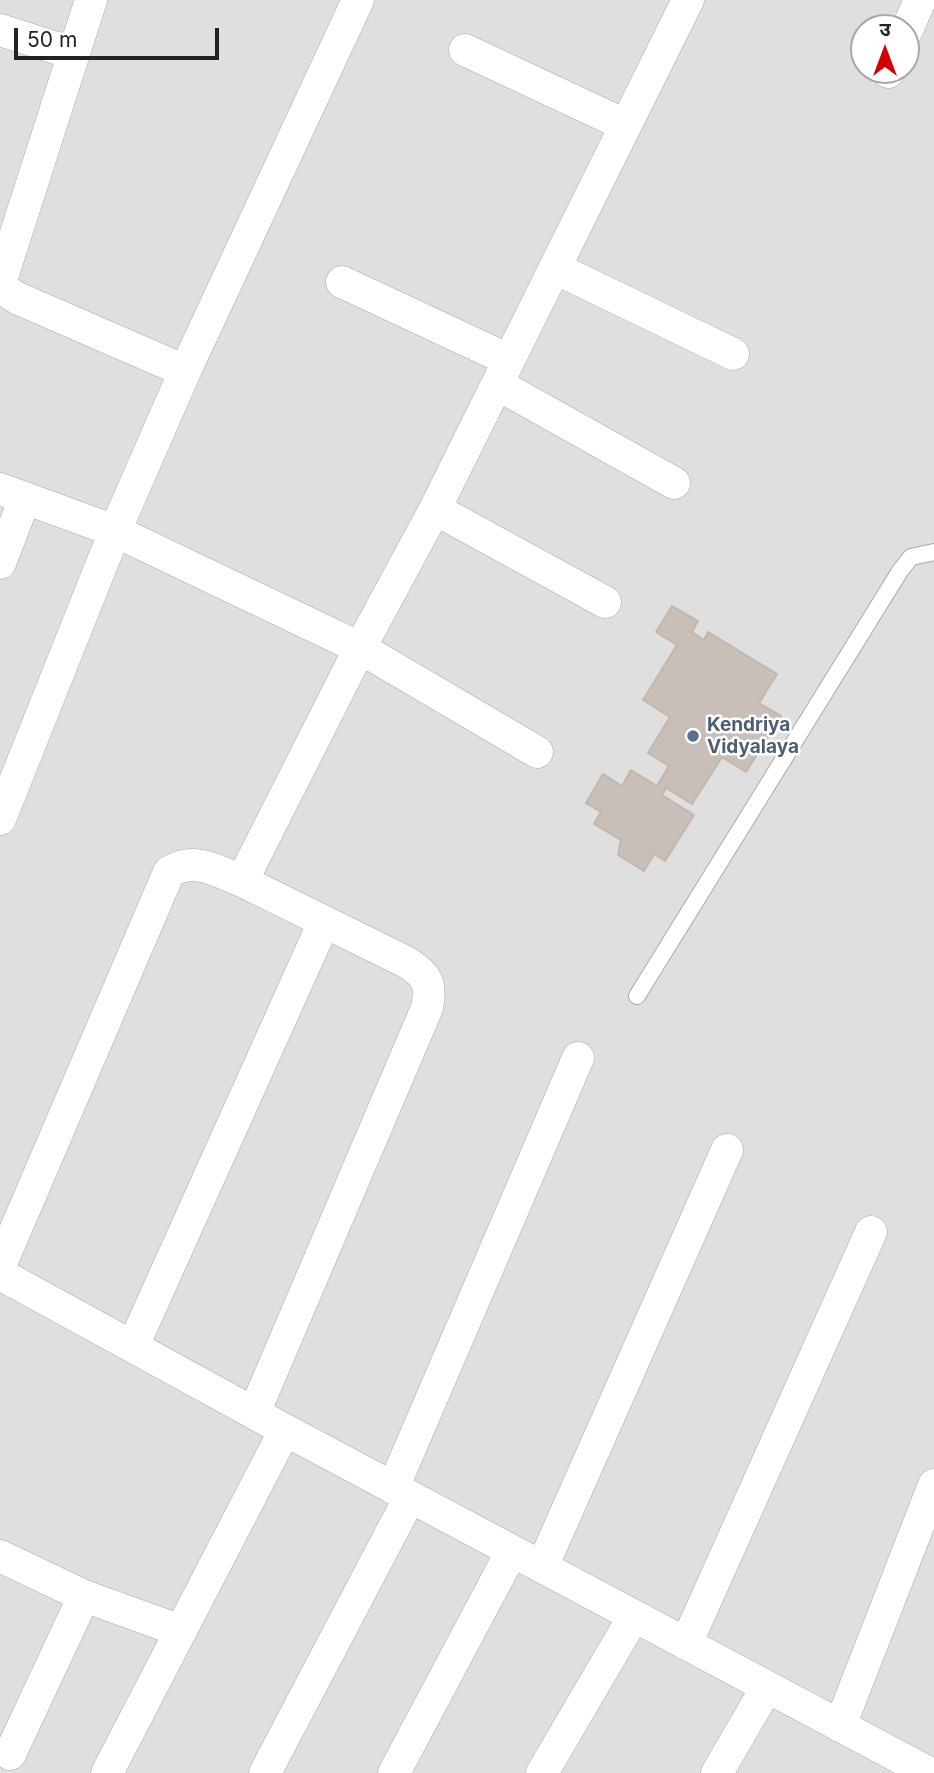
<!DOCTYPE html>
<html>
<head>
<meta charset="utf-8">
<style>
	body { margin:0 }
	#map { position:relative; width:934px; height:1773px; overflow:hidden; background:#f2efe9; font-family:Inter,"Noto Sans Devanagari",sans-serif }
	canvas { display:block }
	.north { position:absolute; left:850px; top:14px; width:70px; height:70px; box-sizing:border-box; background:#fff; border:2px solid #a7a7a7; border-radius:50%; rotate:0deg; font-size:19px; font-weight:700; line-height:28px; text-align:center; color:#222 }
	.north::after { content:''; display:block; margin:auto; width:24px; height:32px; background:#d40000; clip-path:polygon(50% 0,100% 100%,50% 72%,0 100%) }
	.scale { position:absolute; left:14px; top:28px; width:205px; height:32px; box-sizing:border-box; border:4px solid #222; border-top:0; padding-left:9px; font-size:21px; line-height:24px; white-space:nowrap; color:#222; -webkit-text-stroke:5px #fff; paint-order:stroke }
</style>
</head>
<body>
<div id="map">
<canvas width="934" height="1773"></canvas>
<div class="north">उ</div>
<div class="scale">50 m</div>
</div>
<script>
const context = document.querySelector('canvas').getContext('2d');
context.lineJoin = 'round';
function fillPath(path, color) { context.fillStyle = color; context.fill(path, 'evenodd'); }
function strokePath(path, color, width, dash) { context.strokeStyle = color; context.lineWidth = width; context.lineCap = dash ? 'butt' : 'round'; context.setLineDash(dash || []); context.stroke(path); }
function write(font, color, halo, rows, align = 'center') {
  context.font = font + ' Inter,sans-serif'; context.lineWidth = 5; context.setLineDash([]); context.textBaseline = 'middle'; context.strokeStyle = halo; context.fillStyle = color; for (const [text, x, y, turn = 0] of rows) {
    context.save(); context.translate(x, y); context.rotate((+turn || 0) * Math.PI / 180); context.textAlign = isNaN(turn) ? turn : align; if (halo) context.strokeText(text, 0, 0); context.fillText(text, 0, 0); context.restore();
  }
}
fillPath(new Path2D(`
	M 0,0 L 934,0 L 934,1773 L 0,1773 ZM 864,28 L 906,28 L 906,70 L 864,70 Z`), '#e0dfdf');
const building = new Path2D(`
	M 672,606 L 698,621 L 692,632 L 704,640 L 708,632 L 777,674 L 759,703 L 781,716 L 746,772 L 722,757 L 692,804 L 666,788 L 662,795 L 694,815 L 665,861 L 654,854 L 644,871 L 618,855 L 621,840 L 594,824 L 601,812 L 586,803 L 603,774 L 622,786 L 631,770 L 657,786 L 669,766 L 648,753 L 670,717 L 643,700 L 677,645 L 656,632 Z`);
fillPath(building, '#c7bfb8');
strokePath(building, '#c4b6ab', 2);
const service = new Path2D(`
	M 637,996 L 900,571 L 911,557 L 934,552`);
const minor = new Path2D(`
	M 91,0 L 1,280 L 5,290 L 17,298 L 185,371
	M 0,30 L 72,53
	M 906,32 L 920,0
	M 465,50 L 625,125
	M 888,72 L 889,70
	M 555,268 L 733,354
	M 342,282 L 509,360
	M 497,384 L 674,483
	M 0,489 L 115,531 L 360,648 L 537,752
	M 435,509 L 605,602
	M 0,563 L 25,498
	M 0,819 L 115,531 L 185,371 L 358,0
	M 0,1266 L 169,872 C 195,856 217,871 242,881
	M 0,1274 L 285,1430 L 929,1773
	M 133,1346 L 324,922
	M 254,1413 L 427,1008 C 432,983 427,975 406,962 L 242,881 L 360,648 L 435,509 L 688,0
	M 393,1488 L 578,1058
	M 0,1556 L 84,1596 L 10,1754
	M 542,1567 L 727,1150
	M 84,1596 L 181,1631
	M 686,1644 L 871,1232
	M 840,1726 L 934,1485
	M 107,1773 L 285,1430
	M 265,1773 L 410,1497
	M 394,1773 L 512,1551
	M 542,1773 L 634,1616
	M 717,1773 L 767,1687`);
strokePath(service, '#a9a9a9', 18);
strokePath(minor, '#a9a9a9', 33);
strokePath(service, '#fff', 16);
strokePath(minor, '#fff', 32);
for (const [x, y, r, color] of [
	[693,736,7,"#5c6f8a"]
]) { const dot = new Path2D(); dot.arc(x, y, r, 0, 2 * Math.PI); context.fillStyle = color; context.fill(dot); strokePath(dot, '#fff', 2.5); }
write('bold 19px', '#4e5e75', '#fff', [
	["Kendriya",707,725],
	["Vidyalaya",707,747]
], 'left');
</script>
</body>
</html>
